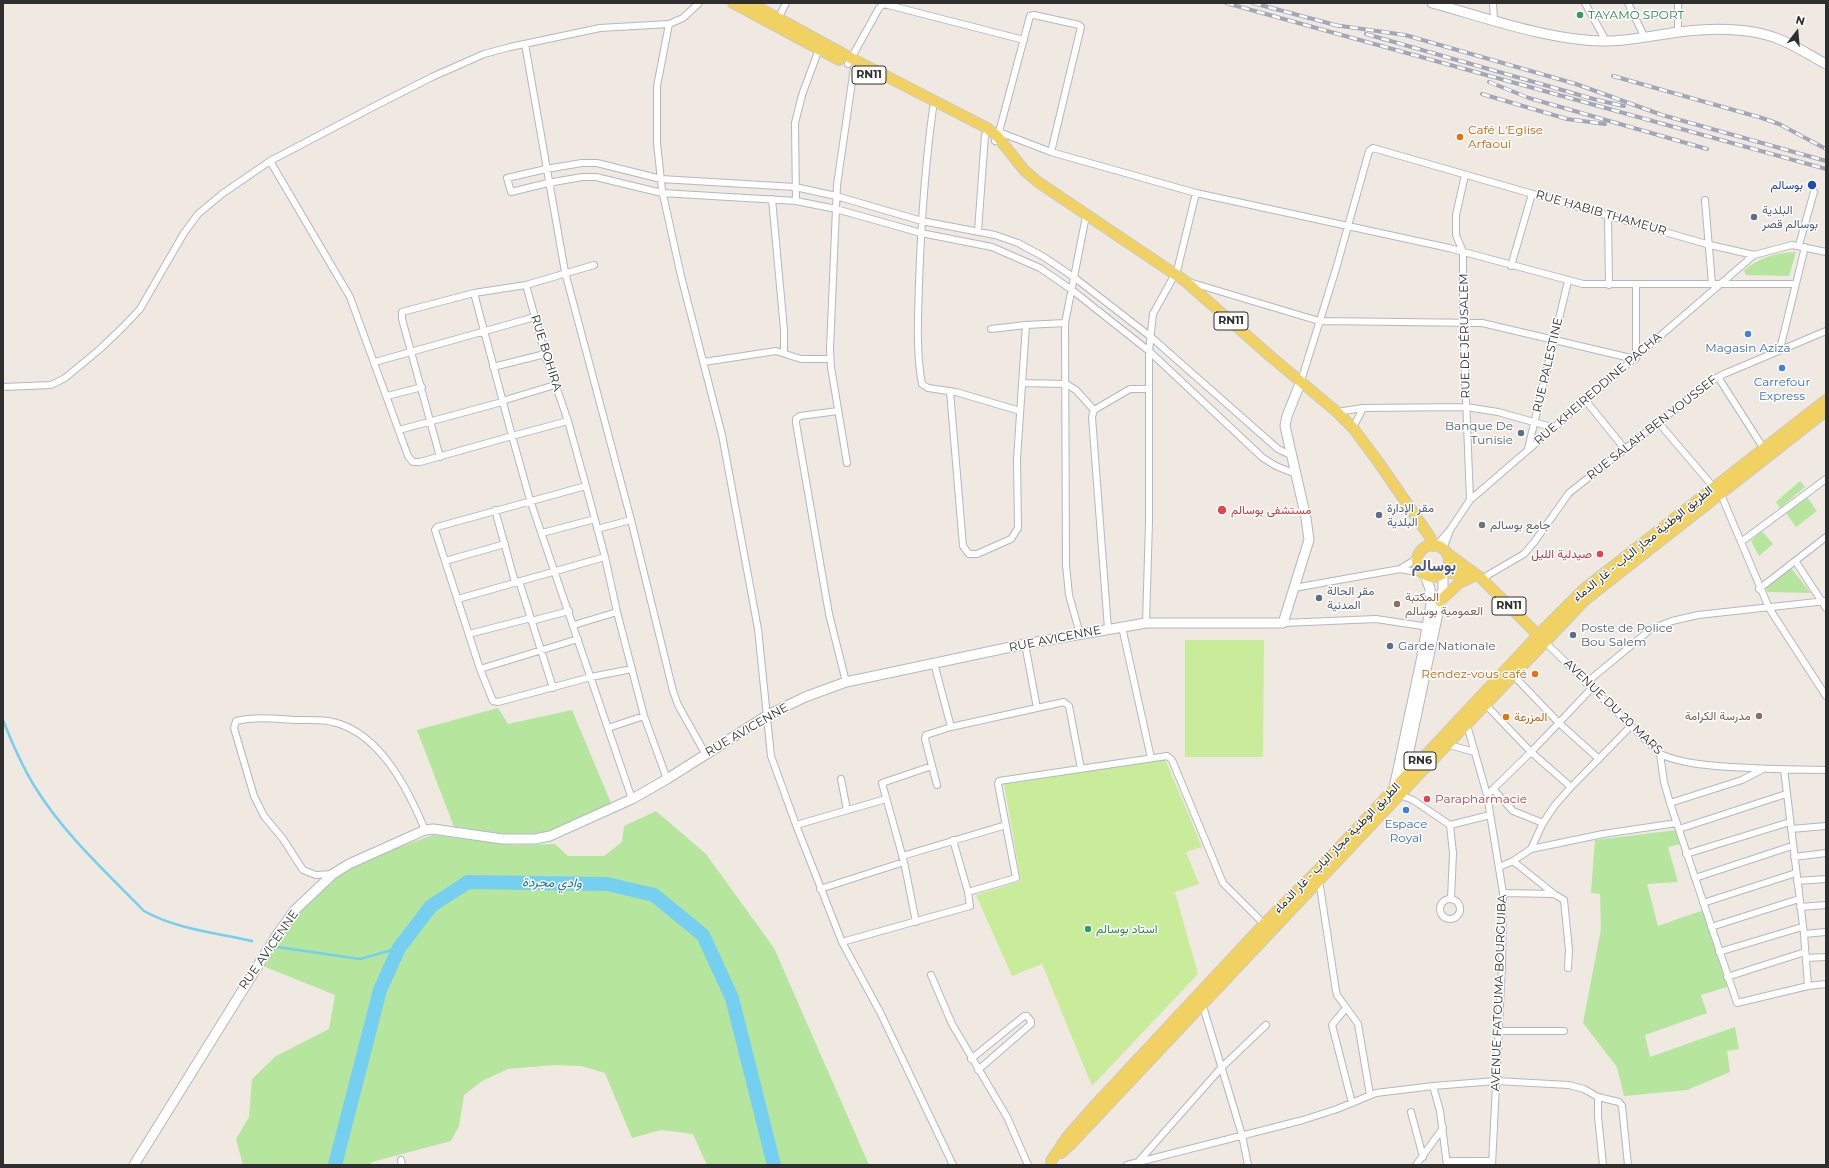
<!DOCTYPE html>
<html>
<head>
<meta charset="utf-8">
<style>
	body { margin:0 }
	#map { position:relative; width:1829px; height:1168px; overflow:hidden; background:#efe9e1; font-family:Montserrat,sans-serif }
	canvas { display:block }
	.frame { position:absolute; inset:0; border:4px solid #2e2e2e; pointer-events:none }
	.north { position:absolute; left:1777px; top:12px; width:40px; height:40px; -webkit-text-stroke:3px #fff; paint-order:stroke; rotate:16deg; font-size:11px; font-weight:700; line-height:16px; text-align:center; color:#2e2e2e }
	.north::after { content:''; display:block; margin:auto; width:14px; height:18px; background:#2e2e2e; clip-path:polygon(50% 0,100% 100%,50% 72%,0 100%) }
</style>
</head>
<body>
<div id="map">
<canvas width="1829" height="1168"></canvas>
<div class="frame"></div>
<div class="north">N</div>
</div>
<script>
const context = document.querySelector('canvas').getContext('2d');
context.lineJoin = 'round';
function fillPath(path, color) { context.fillStyle = color; context.fill(path, 'evenodd'); }
function strokePath(path, color, width, dash) { context.strokeStyle = color; context.lineWidth = width; context.lineCap = dash ? 'butt' : 'round'; context.setLineDash(dash || []); context.stroke(path); }
function write(font, color, halo, rows, align = 'center') {
  context.font = font + ' Montserrat,Vazirmatn,sans-serif'; context.lineWidth = 3; context.setLineDash([]); context.textBaseline = 'middle'; context.strokeStyle = halo; context.fillStyle = color; for (const [text, x, y, turn = 0] of rows) {
    context.save(); context.translate(x, y); context.rotate((+turn || 0) * Math.PI / 180); context.textAlign = isNaN(turn) ? turn : align; if (halo) context.strokeText(text, 0, 0); context.fillText(text, 0, 0); context.restore();
  }
}
fillPath(new Path2D(`
	M 1796,252 L 1789,276 L 1746,275 L 1744,270 C 1763,257 1774,253 1796,252 Z
	M 1800,481 L 1805,487 L 1780,508 L 1776,502 Z
	M 1807,497 L 1817,511 L 1796,527 L 1786,513 Z
	M 1762,531 L 1773,544 L 1759,556 L 1751,541 Z
	M 1790,567 L 1811,593 L 1768,592 L 1765,588 Z
	M 498,708 L 508,724 L 572,710 L 611,803 C 591,813 571,824 549,831 C 522,839 482,831 454,827 L 417,730 Z
	M 656,811 L 706,854 L 774,948 L 869,1165 L 707,1165 L 693,1134 L 661,1130 L 632,1138 L 605,1073 L 581,1066 L 555,1065 L 508,1069 L 482,1081 L 464,1095 L 459,1126 L 451,1141 L 372,1162 L 369,1165 L 243,1165 L 236,1139 L 249,1117 L 252,1079 L 276,1056 L 329,1029 L 335,995 L 263,966 L 286,928 L 318,893 L 340,873 L 389,851 L 433,835 L 514,845 L 555,844 L 568,856 L 604,856 L 622,842 L 624,826 Z
	M 1677,830 L 1681,844 L 1668,847 L 1678,882 L 1647,884 L 1658,926 L 1704,910 L 1727,987 L 1701,995 L 1707,1013 L 1645,1035 L 1650,1057 L 1735,1027 L 1739,1049 L 1727,1051 L 1730,1072 L 1687,1090 L 1624,1096 L 1617,1067 L 1583,1023 L 1601,929 L 1600,894 L 1591,893 L 1595,840 Z`), '#b6e59e');
fillPath(new Path2D(`
	M 1185,640 L 1264,640 L 1263,757 L 1185,757 Z
	M 1165,759 L 1202,847 L 1186,852 L 1199,884 L 1175,892 L 1198,974 L 1092,1086 L 1042,964 L 1012,976 L 976,895 L 1021,881 L 1004,784 Z`), '#c9ec9a');
strokePath(new Path2D(`
	M 3,720 C 12,743 22,766 35,787 C 64,834 106,872 144,911 C 176,929 216,933 252,941
	M 277,947 L 360,959 L 399,948`), '#75cff0', 2.5);
strokePath(new Path2D(`
	M 335,1165 L 380,990 L 399,948 L 431,906 L 468,882 L 607,884 L 654,895 L 703,935 L 732,998 L 774,1165`), '#75cff0', 14);
const street = new Path2D(`
	M 1493,3 L 1494,20
	M 1585,3 L 1606,41
	M 1628,3 L 1645,38
	M 1678,3 L 1678,32
	M 778,19 L 786,3
	M 669,24 L 657,86 L 657,143 L 662,190 L 681,276 L 722,435 L 758,629 L 771,756 L 796,825 L 842,942 L 880,1012 L 953,1165
	M 525,44 L 565,272 L 631,520 L 673,691 L 678,705 L 705,753
	M 848,64 L 879,8 L 884,4 L 1024,40
	M 933,108 C 925,166 921,225 919,284 C 918,316 916,353 922,384 L 928,388 L 956,392 L 1020,411
	M 999,132 L 1051,152 L 1196,193 L 1449,248 L 1583,284 L 1795,284
	M 995,141 L 999,132 L 1030,16 L 1034,15 L 1079,25 L 1081,27 L 1051,152
	M 270,161 L 350,297 L 408,456 L 413,462 L 420,462 L 512,436 L 474,293
	M 1465,175 L 1456,215 L 1456,235 L 1463,252 L 1463,321 L 1470,500
	M 772,199 L 784,330 L 784,353
	M 1705,200 L 1712,284
	M 796,201 L 795,123 L 802,95 L 819,49
	M 1608,215 L 1609,285
	M 978,231 L 985,135
	M 1799,245 L 1814,192
	M 1511,266 L 1532,194
	M 1176,275 L 1196,193
	M 1189,282 L 1319,321 L 1482,323 L 1635,359
	M 526,285 L 545,354 L 568,421 L 586,486 L 605,557 L 617,612 L 644,716 L 667,779
	M 991,329 L 1026,325
	M 1780,349 L 1805,247
	M 1636,358 L 1636,285
	M 375,362 L 535,317
	M 704,362 L 776,351 L 801,359 L 830,359
	M 493,367 L 545,354
	M 1718,377 L 1764,449
	M 1301,381 L 1336,269 L 1369,151 L 1373,148 L 1710,245 L 1754,255 L 1792,245 L 1826,252
	M 1022,383 L 1066,384 L 1076,390 L 1094,410
	M 3,387 L 51,385 L 65,378 L 100,349 L 124,326 L 140,309 L 184,233 L 198,214 L 222,194 L 270,161 L 371,108 L 432,77 L 484,54 L 510,47 L 600,28 L 669,24 L 683,18 L 699,3
	M 950,391 L 963,546 L 969,554 L 977,554 L 1011,539 L 1018,528 L 1017,459 L 1026,325 L 1065,323
	M 387,396 L 422,387
	M 502,401 L 555,385
	M 1586,401 L 1624,448
	M 838,411 L 800,416 L 796,419 L 796,423 L 829,614 L 846,682
	M 1337,412 L 1363,408 L 1466,407 L 1498,412 L 1555,428
	M 568,421 L 512,436 L 530,500 L 632,799
	M 1658,422 L 1722,497 L 1769,608 L 1826,696
	M 1353,428 L 1363,408
	M 399,430 L 502,402
	M 1528,449 L 1568,281
	M 1291,455 L 1278,449 L 1151,337 L 1075,278 L 1044,257 L 1018,243 L 995,235 L 922,221 L 836,196 L 795,187 L 661,179 L 597,163 L 582,163 L 546,169 L 507,178 L 511,192 L 548,183 L 582,177 L 596,177 L 662,193 L 796,201 L 836,209 L 921,233 L 992,247 L 1040,268 L 1072,290 L 1149,351 L 1263,458 L 1276,466 L 1296,474
	M 440,457 L 402,319 L 402,312 L 474,293 L 526,285 L 594,265
	M 847,463 L 831,367 L 830,349 L 837,185 L 854,68
	M 586,486 L 437,527 L 435,530 L 480,669 L 493,701 L 498,702 L 591,677 L 632,669
	M 495,510 L 515,582
	M 597,529 L 631,520
	M 542,533 L 595,519
	M 1741,542 L 1826,479
	M 1436,546 L 1450,530 L 1470,500 L 1754,255
	M 1443,549 L 1450,530
	M 445,561 L 505,544
	M 1796,562 L 1826,608
	M 1400,569 L 1418,558
	M 1483,580 L 1488,575 L 1524,554 L 1535,541 L 1569,493 L 1711,381 L 1724,374 L 1826,331
	M 519,581 L 553,688
	M 1294,588 L 1400,569 L 1423,573
	M 1759,589 L 1826,537
	M 458,599 L 605,557
	M 531,621 L 569,611
	M 1146,623 L 1149,522 L 1149,351 L 1153,314 L 1175,274
	M 1283,623 L 1376,619 L 1429,627
	M 574,625 L 617,612
	M 1122,627 L 1151,758
	M 1108,629 L 1092,417 L 1094,410 L 1130,389 L 1149,389
	M 469,634 L 531,618
	M 1080,634 L 1069,595 L 1066,565 L 1065,323 L 1086,216
	M 1544,641 L 1660,754 C 1683,764 1706,765 1730,767 C 1762,769 1794,770 1826,770
	M 1025,644 L 1037,708
	M 934,663 L 951,727
	M 480,669 L 578,639
	M 1514,676 L 1559,723 L 1599,759
	M 1586,683 L 1651,629 L 1672,621 L 1698,615 L 1826,601
	M 1486,705 L 1531,752 L 1571,787
	M 1467,725 L 1487,795 L 1503,893 L 1502,965 L 1492,1165
	M 608,728 L 644,716
	M 1449,745 L 1475,752
	M 1660,754 L 1664,782 L 1670,803 L 1737,1003 L 1808,986 L 1826,984
	M 1784,769 L 1804,934 L 1808,986
	M 841,779 L 847,810
	M 937,785 L 925,739 L 926,735 L 951,727 L 1064,702 L 1069,706 L 1081,769
	M 1493,789 L 1513,811 L 1543,823
	M 1400,795 L 1413,800 L 1450,825 L 1490,815
	M 1487,795 L 1531,752 L 1592,688
	M 1670,803 L 1742,780 L 1763,769
	M 796,825 L 886,799
	M 1450,825 L 1453,853 L 1451,899
	M 1679,829 L 1786,794
	M 1791,829 L 1826,826
	M 1531,849 L 1603,834 L 1677,823
	M 1686,854 L 1790,822
	M 902,856 L 1006,825
	M 1794,857 L 1826,853
	M 1513,861 L 1554,894 L 1564,900 L 1569,950 L 1568,968
	M 1499,867 L 1513,861 L 1531,849 L 1543,823 L 1555,805 L 1571,787 L 1630,727
	M 333,874 L 316,875 L 303,870 L 283,839 L 264,816 L 254,796 L 234,728 L 236,721 C 257,716 276,719 297,720 C 309,720 322,719 333,722 C 380,733 408,789 425,830
	M 1695,878 L 1792,846
	M 1319,880 L 1336,991 L 1337,995 L 1358,1024 L 1370,1095
	M 1797,881 L 1826,879
	M 820,889 L 904,862
	M 968,892 L 1016,878 L 998,784 L 999,781 L 1167,756 L 1172,760 L 1223,883 L 1264,924
	M 1503,893 L 1554,894
	M1440 909a10 10 0 1 1 20 0a10 10 0 1 1-20 0Z
	M 1703,903 L 1796,873
	M 1800,907 L 1826,905
	M 916,922 L 904,862 L 882,783 L 932,766
	M 1711,927 L 1799,899
	M 1804,934 L 1826,932
	M 842,942 L 970,906 L 968,892 L 953,840
	M 1719,952 L 1802,927
	M 1806,958 L 1826,957
	M 931,975 L 952,1024 L 1007,1117 L 1028,1165
	M 1727,977 L 1805,952
	M 1202,1003 L 1242,1135 L 1248,1165
	M 1346,1008 L 1332,1025 L 1352,1103
	M 1498,1031 L 1564,1031
	M 971,1059 L 1024,1016 L 1027,1016 L 1031,1021 L 1031,1024 L 978,1070
	M 1433,1086 L 1440,1111 L 1447,1165
	M 1598,1097 L 1598,1117 L 1603,1165
	M 1411,1112 L 1423,1157
	M 401,1160 L 402,1165
	M 1139,1161 L 1221,1068 L 1266,1025
	M 1447,1161 L 1492,1161
	M 1127,1165 L 1303,1120 L 1337,1109 L 1376,1093 L 1433,1086 L 1496,1081 L 1569,1085 L 1584,1089 L 1598,1097 L 1619,1102 L 1622,1106 L 1628,1165
	M 1416,1165 L 1443,1128`);
const secondary = new Path2D(`
	M 1432,3 C 1484,17 1553,42 1607,41 C 1631,41 1655,35 1679,32 C 1711,28 1750,27 1781,40 C 1796,46 1811,56 1826,64
	M 1405,782 L 1403,779 L 1443,589 L 1443,574
	M 1396,790 L 1394,788 L 1421,661 L 1431,604 L 1430,589 L 1425,575
	M 134,1165 L 277,935 L 295,910 L 333,874 L 349,864 L 425,830 L 433,829 L 502,839 L 535,839 L 550,836 L 632,799 L 667,779 L 768,715 L 805,697 L 846,682 L 1025,644 L 1146,623 L 1283,623 L 1309,540 L 1306,518 L 1285,426 L 1287,416 L 1301,381`);
const primary = new Path2D(`
	M 733,3 L 839,60
	M 750,3 L 851,58 L 987,128 L 997,136 L 1024,170 L 1038,182 L 1185,281 L 1270,356 L 1337,412 L 1353,428 L 1379,463 L 1430,537 L 1433,546
	M1417 561a16 16 0 1 1 32 0a16 16 0 1 1-32 0Z
	M 1447,553 L 1481,578 L 1538,635
	M 1445,572 L 1475,576
	M 1440,601 L 1459,583 L 1474,576
	M 1061,1153 L 1073,1142 L 1408,786 L 1585,600 L 1826,411
	M 1051,1161 L 1067,1137 L 1097,1103 L 1264,924 L 1317,871 L 1538,635 L 1584,589 L 1826,400`);
strokePath(street, '#b4b7c1', 8);
strokePath(secondary, '#b4b7c1', 11);
strokePath(primary, '#c9c9c9', 12);
strokePath(street, '#fff', 6);
strokePath(secondary, '#fff', 9);
strokePath(primary, '#f2d163', 10);
const rail = new Path2D(`
	M 1226,3 L 1826,169
	M 1253,3 L 1339,26
	M 1334,25 L 1405,35 L 1576,84 L 1662,115 L 1826,161
	M 1366,34 L 1597,100 L 1624,106
	M 1613,76 L 1762,118 L 1779,124 L 1826,149
	M 1489,82 L 1529,98 L 1707,149
	M 1482,94 L 1567,119 L 1605,124`);
strokePath(rail, '#a3a6b8', 4);
strokePath(rail, '#fff', 2.5, [8]);
for (const [x, y, r, color] of [
	[1580,15,4,"#2e9e5b"],
	[1460,137,4,"#e8710a"],
	[1812,185,5,"#1a4fb4"],
	[1754,217,4,"#5c6f8a"],
	[1748,334,4,"#3f7fe0"],
	[1782,368,4,"#3f7fe0"],
	[1521,433,4,"#5c6f8a"],
	[1222,510,5,"#e0444e"],
	[1379,515,4,"#5c6f8a"],
	[1482,525,4,"#6b7280"],
	[1600,554,4,"#e0444e"],
	[1319,598,4,"#5c6f8a"],
	[1397,604,4,"#8d6e63"],
	[1573,635,4,"#5c6f8a"],
	[1390,646,4,"#5c6f8a"],
	[1535,674,4,"#e8710a"],
	[1759,716,4,"#8d6e63"],
	[1506,717,4,"#e8710a"],
	[1427,799,4,"#e0444e"],
	[1406,810,4,"#3f7fe0"],
	[1088,929,4,"#2e9e5b"]
]) { const dot = new Path2D(); dot.arc(x, y, r, 0, 2 * Math.PI); context.fillStyle = color; context.fill(dot); strokePath(dot, '#fff', 1.5); }
for (const [x, y, w] of [
	[869,75,34],
	[1231,321,34],
	[1509,606,34],
	[1420,761,32]
]) { const box = new Path2D(); box.roundRect(x - w / 2, y - 9, w, 18, 3); context.fillStyle = '#fff'; context.fill(box); strokePath(box, '#2e2e2e', 1); }
write('bold 11px', '#2e2e2e', null, [
	["RN11",869,75],
	["RN11",1231,321],
	["RN11",1509,606],
	["RN6",1420,761]
]);
write('12px', '#27864d', '#fff', [
	["TAYAMO SPORT",1588,15],
	["استاد بوسالم",1096,929]
], 'left');
write('12px', '#c56008', '#fff', [
	["Café L'Eglise",1468,130],
	["Arfaoui",1468,144],
	["Rendez-vous café",1527,674,"right"],
	["المزرعة",1514,717]
], 'left');
write('12px', '#164399', '#fff', [
	["بوسالم",1803,185]
], 'right');
write('12px', '#4e5e75', '#fff', [
	["البلدية",1762,210],
	["بوسالم قصر",1762,224],
	["Banque De",1513,426,"right"],
	["Tunisie",1513,440,"right"],
	["مقر الإدارة",1387,508],
	["البلدية",1387,522],
	["مقر الحالة",1327,591],
	["المدنية",1327,605],
	["Poste de Police",1581,628],
	["Bou Salem",1581,642],
	["Garde Nationale",1398,646]
], 'left');
write('12px', '#2e2e2e', '#fff', [
	["RUE HABIB THAMEUR",1601,213,16],
	["RUE DE JÉRUSALEM",1465,336,-91],
	["RUE BOHIRA",546,353,73],
	["RUE PALESTINE",1548,365,-77],
	["RUE KHEIREDDINE PACHA",1598,389,-41],
	["RUE SALAH BEN YOUSSEF",1652,428,-38],
	["الطريق الوطنية مجاز الباب - غار الدماء",1643,544,-39],
	["RUE AVICENNE",1055,639,-11],
	["AVENUE DU 20 MARS",1613,707,44],
	["RUE AVICENNE",747,730,-30],
	["الطريق الوطنية مجاز الباب - غار الدماء",1337,848,-46],
	["RUE AVICENNE",269,950,-55],
	["AVENUE FATOUMA BOURGUIBA",1499,993,-88]
]);
write('12px', '#366cbe', '#fff', [
	["Magasin Aziza",1748,348],
	["Carrefour",1782,382],
	["Express",1782,396],
	["Espace",1406,824],
	["Royal",1406,838]
]);
write('12px', '#be3a42', '#fff', [
	["مستشفى بوسالم",1231,510],
	["صيدلية الليل",1592,554,"right"],
	["Parapharmacie",1435,799]
], 'left');
write('12px', '#5b616d', '#fff', [
	["جامع بوسالم",1490,525]
], 'left');
write('12px', '#785e54', '#fff', [
	["المكتبة",1405,597],
	["العمومية بوسالم",1405,611],
	["مدرسة الكرامة",1751,716,"right"]
], 'left');
write('italic 13px', '#0d6fa3', '#fff', [
	["وادي مجردة",552,883,1]
]);
write('bold 16px', '#4d5680', '#fff', [
	["بوسالم",1434,566]
]);
</script>
</body>
</html>
